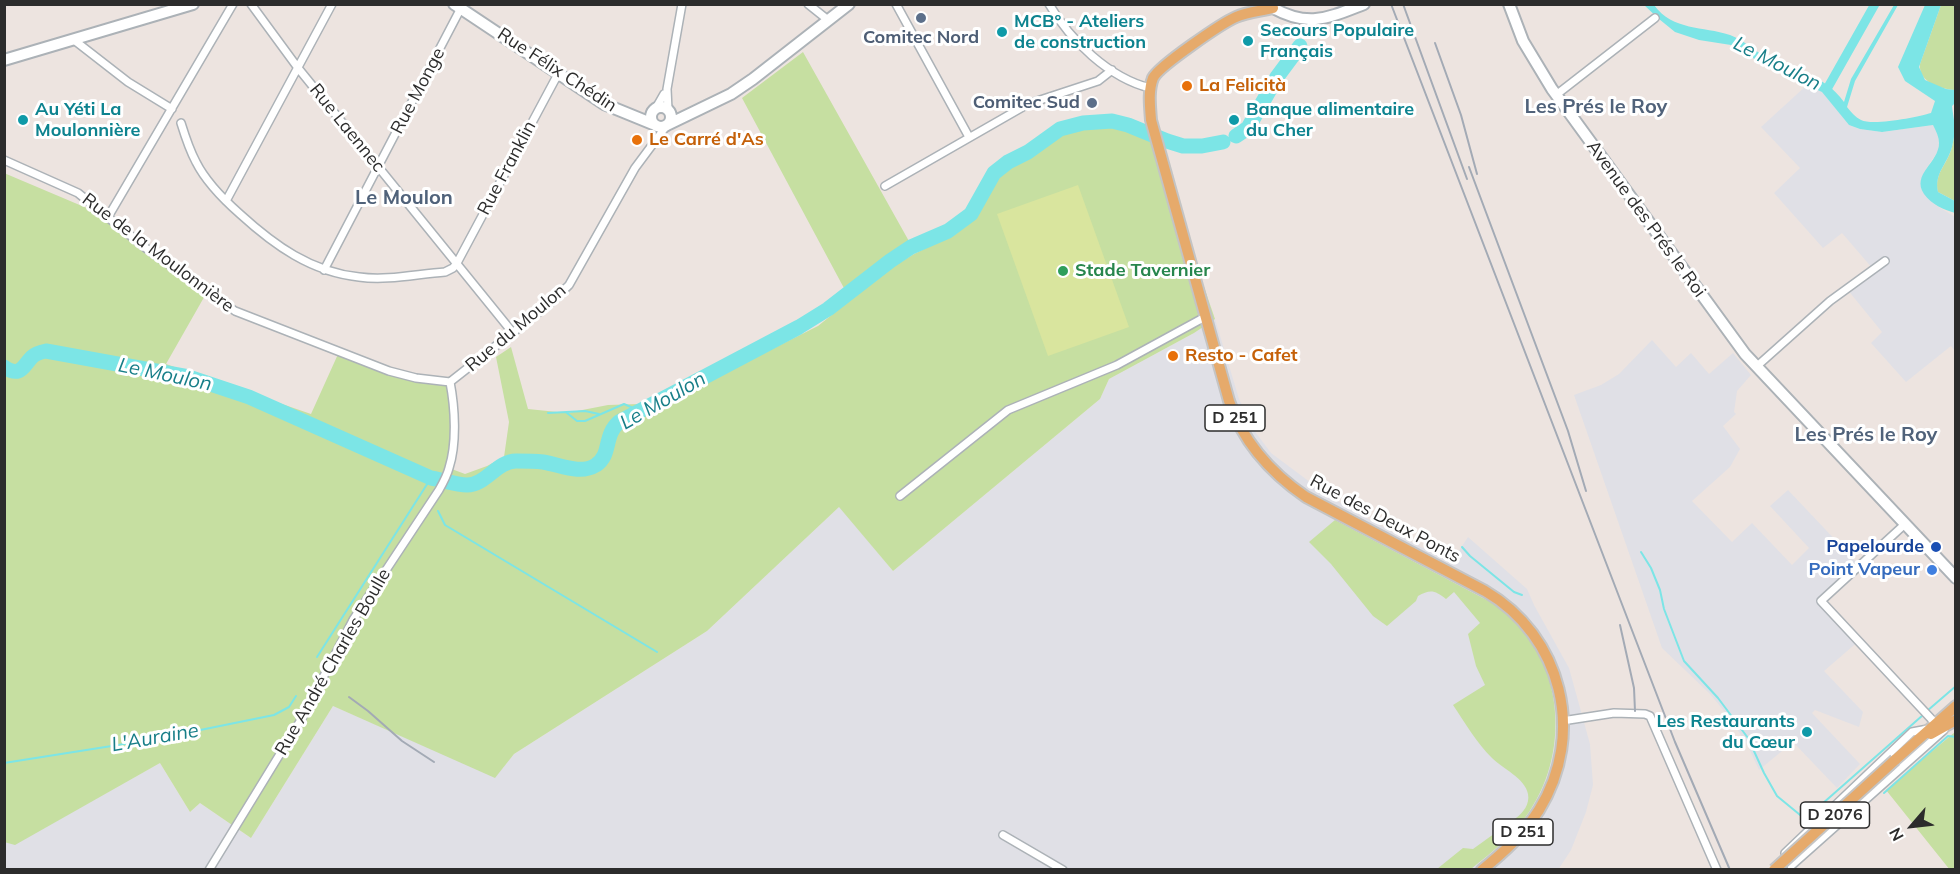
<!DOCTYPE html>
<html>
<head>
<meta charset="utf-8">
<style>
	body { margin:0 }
	#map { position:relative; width:1960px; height:874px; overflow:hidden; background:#ede4e0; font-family:Mulish,sans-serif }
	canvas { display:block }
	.frame { position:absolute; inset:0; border:6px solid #2c2c2c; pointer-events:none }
	.north { position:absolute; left:1882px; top:796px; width:60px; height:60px; -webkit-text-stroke:4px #fff; paint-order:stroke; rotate:242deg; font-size:16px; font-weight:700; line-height:24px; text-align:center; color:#2c2c2c }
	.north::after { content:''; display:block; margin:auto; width:21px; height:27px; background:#2c2c2c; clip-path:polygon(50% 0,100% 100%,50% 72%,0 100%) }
</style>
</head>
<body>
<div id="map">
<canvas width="1960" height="874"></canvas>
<div class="frame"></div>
<div class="north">N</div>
</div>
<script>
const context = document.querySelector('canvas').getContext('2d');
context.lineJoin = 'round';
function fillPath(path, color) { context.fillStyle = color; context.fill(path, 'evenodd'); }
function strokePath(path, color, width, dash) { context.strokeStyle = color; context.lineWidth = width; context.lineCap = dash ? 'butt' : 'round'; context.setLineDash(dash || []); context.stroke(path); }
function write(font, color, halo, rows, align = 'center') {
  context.font = font + ' Mulish,sans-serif'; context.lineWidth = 6; context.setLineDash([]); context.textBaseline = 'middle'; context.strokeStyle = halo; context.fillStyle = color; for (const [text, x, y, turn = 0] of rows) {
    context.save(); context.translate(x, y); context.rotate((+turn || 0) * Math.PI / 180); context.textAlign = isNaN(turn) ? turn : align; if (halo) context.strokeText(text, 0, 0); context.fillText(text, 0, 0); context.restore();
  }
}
fillPath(new Path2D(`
	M 1807,85 L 1823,92 L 1849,125 L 1860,129 L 1882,132 L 1933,125 L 1937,133 L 1939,142 L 1938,151 L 1926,169 L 1934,204 L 1955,217 L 1955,351 L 1951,346 L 1906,382 L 1871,343 L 1882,332 L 1847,289 L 1873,269 L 1842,233 L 1823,248 L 1774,193 L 1800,168 L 1761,127 Z
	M 1215,319 L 1239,399 L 1253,429 L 1271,453 L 1322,491 L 1357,513 L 1451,563 L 1468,537 L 1527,589 L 1534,605 L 1569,668 L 1590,744 L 1593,785 L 1586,812 L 1571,850 L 1558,870 L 5,870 L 4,842 L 15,844 L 160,763 L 190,812 L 200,803 L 251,838 L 333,706 L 384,728 L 388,725 L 402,736 L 495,777 L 514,754 L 707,631 L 840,506 L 893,571 L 1100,399 L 1109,379 L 1194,333 Z
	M 1652,340 L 1676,367 L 1691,353 L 1709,374 L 1733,353 L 1751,375 L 1737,391 L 1734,412 L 1736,414 L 1723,426 L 1740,449 L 1730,467 L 1692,501 L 1732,542 L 1752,523 L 1792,565 L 1809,548 L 1770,506 L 1788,490 L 1860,566 L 1823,600 L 1860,640 L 1824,671 L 1863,712 L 1859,727 L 1815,710 L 1812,713 L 1860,764 L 1837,788 L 1793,742 L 1759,770 L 1748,746 L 1729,717 L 1710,694 L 1662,648 L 1574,395 L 1601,385 L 1619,374 Z`), '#e0e0e6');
fillPath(new Path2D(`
	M 1941,5 L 1955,5 L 1955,90 C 1940,89 1918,82 1920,64 Z
	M 803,52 L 910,243 L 887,257 L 845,290 L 742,98 Z
	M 1112,121 L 1128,125 L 1152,135 L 1215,319 L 1194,333 L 1109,379 L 1100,399 L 893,571 L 839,507 L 707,631 L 514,754 L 495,778 L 333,706 L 251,838 L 200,803 L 190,812 L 160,763 L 15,845 L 4,842 L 4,173 L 108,217 L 207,292 L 166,364 L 311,414 L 339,352 L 389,371 L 450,382 L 453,427 L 449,468 L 465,474 L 487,466 L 504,457 L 509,422 L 496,357 L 511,347 L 528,409 L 567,413 L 608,405 L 639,404 L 672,386 L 755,357 L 776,347 L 818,326 L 886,271 L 914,254 L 956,233 L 980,200 L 994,173 L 1008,162 L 1028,152 L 1060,129 L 1083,123 Z
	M 1955,130 L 1955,201 L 1938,192 C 1934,174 1946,166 1951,150 C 1953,144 1954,136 1955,130 Z
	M 1335,520 L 1498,606 C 1562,653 1573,747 1529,812 C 1514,835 1492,852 1471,869 L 1437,869 L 1463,848 L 1473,849 L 1516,818 C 1523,813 1530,804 1528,794 C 1525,778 1503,769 1492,758 C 1477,743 1465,723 1453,705 L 1485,685 L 1476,666 L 1468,634 L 1480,623 L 1454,592 L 1446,599 C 1435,590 1430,589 1418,596 L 1416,601 L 1387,626 L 1373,616 L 1331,564 L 1309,542 Z
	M 1955,732 L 1956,869 L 1950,870 L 1886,790 Z`), '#c6dfa1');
fillPath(new Path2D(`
	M 1078,185 L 1129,327 L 1048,356 L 997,214 Z`), '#d9e59e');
fillPath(new Path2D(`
	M 1644,5 L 1654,5 C 1673,31 1703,26 1730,35 C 1744,40 1756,52 1769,59 C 1798,73 1824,74 1844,102 L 1851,79 L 1894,5 L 1898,5 L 1855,81 L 1847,107 C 1851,112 1855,117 1861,120 C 1873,126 1918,117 1931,113 L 1935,101 L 1905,81 L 1898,67 L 1925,5 L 1941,5 L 1919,67 L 1925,80 L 1946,89 L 1955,90 L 1955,103 L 1952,106 C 1954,124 1957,127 1952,147 C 1947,165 1934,173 1938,192 L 1955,201 L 1955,213 C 1943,209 1932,205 1924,194 C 1911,174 1939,163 1939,143 C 1939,137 1936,131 1933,125 L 1882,132 L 1860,129 L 1849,125 L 1822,92 L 1768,67 L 1731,45 L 1699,40 L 1675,32 L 1659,19 Z`), '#7ce5e6');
strokePath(new Path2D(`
	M 548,413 L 585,411 L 599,414
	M 567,413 L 577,421 L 585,421 L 624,404 L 640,411
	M 438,511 L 445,525 L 657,652
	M 1462,547 L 1470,556 L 1514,592 L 1522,595
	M 1641,552 L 1651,568 L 1660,590 L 1664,609 L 1684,661 L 1718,698 L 1748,738 L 1764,773 L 1777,796 L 1805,819 L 1923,715
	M 317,657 L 431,478
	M 1927,711 L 1956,686
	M 4,763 L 156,739 L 274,715 L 289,707 L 296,696
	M 1884,793 L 1948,736 L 1956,737`), '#7ce5e6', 2);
strokePath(new Path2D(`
	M 1827,89 L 1875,4`), '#7ce5e6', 9);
strokePath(new Path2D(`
	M 1236,136 L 1248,128 L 1277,77 L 1300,46
	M 4,367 C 21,378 23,366 32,357 C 36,353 41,352 46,351 L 189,377 L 249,397 L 431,478 C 443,480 456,485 467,485 C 486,485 497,461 516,461 C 525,461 534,461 543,462 C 561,465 580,475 596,465 C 612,454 603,436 619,422 L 799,327 L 828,309 L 890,261 L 911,247 L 948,231 L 971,214 L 994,173 L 1008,162 L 1028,152 L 1060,129 L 1083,123 L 1112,121 L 1128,125 L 1167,141 L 1183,146 L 1202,146 L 1223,142`), '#7ce5e6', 15);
const street = new Path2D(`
	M 251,4 L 298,68 L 513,333
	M 808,4 L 828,20
	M 896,4 L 969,137
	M 1049,4 C 1070,40 1109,78 1150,88
	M 74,40 L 128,82 L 172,109
	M 1556,95 L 1655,18
	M 656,108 L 664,94
	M 668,110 L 667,89 L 682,4
	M 181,123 C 185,136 189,149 196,162 C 206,182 223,199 240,214 C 274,245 311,272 359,277 C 387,281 417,274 445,272 L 453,268 L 457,263 L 558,74
	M 4,160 L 78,193 L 147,249 L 235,311 L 389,371 L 416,378 L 450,382
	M 885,186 L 1028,104 L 1098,81 L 1112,70
	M 226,201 L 332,4
	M 108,217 L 233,4
	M 324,270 L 462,6
	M 1756,367 L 1830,301 L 1885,261
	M 450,382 L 549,304 L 569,285 L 635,168 L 667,125
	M 900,496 L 1008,410 L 1117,365 L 1205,317
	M 1905,524 L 1821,601 L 1936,724
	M 1562,721 L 1614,713 L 1645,714 L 1650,716 L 1717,870
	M 1003,835 L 1063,870
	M 1786,857 L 1785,853 L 1912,732 L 1928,729
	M 1791,866 L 1944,730
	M 209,870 L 302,718 L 353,620 L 439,490 C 443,483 447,476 449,468 C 457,443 455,408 450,382`);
const secondary = new Path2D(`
	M 454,4 L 604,104 L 653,124
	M 1509,4 L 1523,41 L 1552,89 L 1745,354 L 1956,578
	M 1273,8 C 1309,28 1328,18 1364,4
	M 4,60 L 193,4
	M651 117a10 10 0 1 1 20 0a10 10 0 1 1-20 0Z
	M 669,124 L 731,94 L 753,79 L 849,4`);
const primary = new Path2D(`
	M 1271,4 L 1273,8 C 1261,11 1247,12 1236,17 C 1222,23 1159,66 1153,78 C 1148,91 1150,106 1151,120 L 1229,401 C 1243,442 1271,473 1306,497 L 1485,591 C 1562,636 1586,734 1539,810 C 1524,834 1504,852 1482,870
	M 1931,734 L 1956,720
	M 1895,760 L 1956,706`);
strokePath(street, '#acb2b7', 10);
strokePath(secondary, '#acb2b7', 14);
strokePath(primary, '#c4c4c4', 14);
strokePath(street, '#fff', 7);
strokePath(secondary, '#fff', 10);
strokePath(primary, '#e6aa6b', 10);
strokePath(new Path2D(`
	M 1391,4 L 1675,742 L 1730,870
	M 1403,4 L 1467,179
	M 1435,43 L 1461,115 L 1477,174
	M 1469,167 L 1568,431 L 1586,491
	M 1620,625 L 1634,688 L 1635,711
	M 349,697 L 368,711 L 402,741 L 434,762`), '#a3aab5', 2);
const primaryBridge = new Path2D(`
	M 1774,870 L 1895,760`);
strokePath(primaryBridge, '#c4c4c4', 14, []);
strokePath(primaryBridge, '#e6aa6b', 10);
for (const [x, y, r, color] of [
	[921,18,6,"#5c6f8a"],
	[1002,32,6,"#0f9aa8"],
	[1248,41,6,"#0f9aa8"],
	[1187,86,6,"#e8710a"],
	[1092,103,6,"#5c6f8a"],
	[23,120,6,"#0f9aa8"],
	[1234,120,6,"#0f9aa8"],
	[637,140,6,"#e8710a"],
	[1063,271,6,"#2e9e5b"],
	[1173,356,6,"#e8710a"],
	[1936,547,6,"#1a4fb4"],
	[1932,570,6,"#3f7fe0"],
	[1807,732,6,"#0f9aa8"]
]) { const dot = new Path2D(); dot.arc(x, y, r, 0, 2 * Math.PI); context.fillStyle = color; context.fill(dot); strokePath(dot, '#fff', 2); }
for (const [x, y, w] of [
	[1235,418,60],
	[1835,815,69],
	[1523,832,60]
]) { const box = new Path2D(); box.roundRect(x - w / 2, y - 13, w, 26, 4.5); context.fillStyle = '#fff'; context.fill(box); strokePath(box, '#2c2c2c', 1.5); }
write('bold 16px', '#2c2c2c', null, [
	["D 251",1235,418],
	["D 2076",1835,815],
	["D 251",1523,832]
]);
write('bold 18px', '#0d838f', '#fff', [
	["MCB° - Ateliers",1014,22],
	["de construction",1014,43],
	["Secours Populaire",1260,31],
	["Français",1260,52],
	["Au Yéti La",35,110],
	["Moulonnière",35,131],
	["Banque alimentaire",1246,110],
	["du Cher",1246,131],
	["Les Restaurants",1795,722,"right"],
	["du Cœur",1795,743,"right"]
], 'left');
write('bold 18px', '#4e5e75', '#fff', [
	["Comitec Nord",921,38],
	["Comitec Sud",1080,103,"right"]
]);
write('18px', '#2c2c2c', '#fff', [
	["Rue Félix Chédin",557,70,33],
	["Rue Monge",418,91,-62],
	["Rue Laennec",347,128,51],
	["Rue Franklin",507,168,-62],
	["Avenue des Prés le Roi",1646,219,54],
	["Rue de la Moulonnière",158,253,37],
	["Rue du Moulon",516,328,-40],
	["Rue des Deux Ponts",1385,519,28],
	["Rue André Charles Boulle",333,662,-60]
]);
write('bold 18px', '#c56008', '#fff', [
	["La Felicità",1199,86],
	["Le Carré d'As",649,140],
	["Resto - Cafet",1185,356]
], 'left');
write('bold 18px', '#27864d', '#fff', [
	["Stade Tavernier",1075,271]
], 'left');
write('bold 18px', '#164399', '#fff', [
	["Papelourde",1924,547]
], 'right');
write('bold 18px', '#366cbe', '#fff', [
	["Point Vapeur",1920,570]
], 'right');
write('italic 20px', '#177e88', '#fff', [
	["Le Moulon",1777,64,27],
	["Le Moulon",165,375,12],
	["Le Moulon",663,401,-30],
	["L'Auraine",155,738,-10]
]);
write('bold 20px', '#50627a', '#fff', [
	["Les Prés le Roy",1596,107],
	["Le Moulon",404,198],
	["Les Prés le Roy",1866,435]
]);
</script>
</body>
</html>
